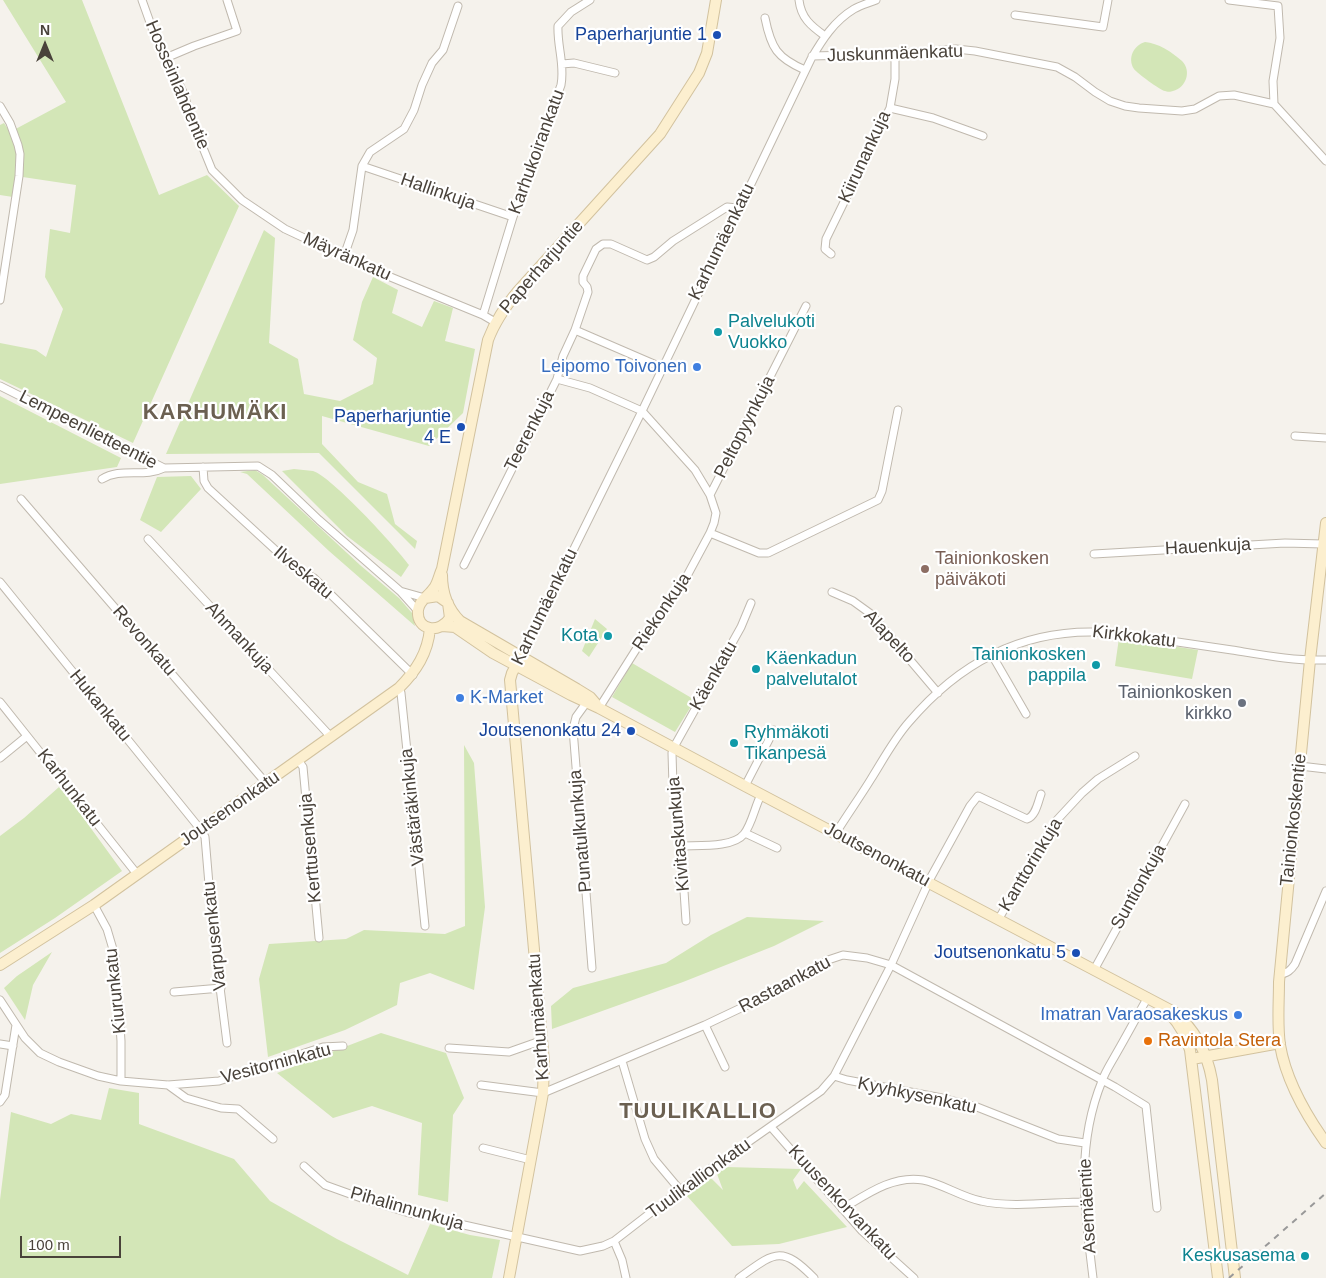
<!DOCTYPE html>
<html>
<head>
<meta charset="utf-8">
<style>
	body { margin:0 }
	#map { position:relative; width:1326px; height:1278px; overflow:hidden; background:#f5f2ec; font-family:Helvetica,sans-serif }
	canvas { display:block }
	.north { position:absolute; left:20px; top:20px; width:50px; height:50px; -webkit-text-stroke:4px #fff; paint-order:stroke; rotate:0deg; font-size:14px; font-weight:700; line-height:20px; text-align:center; color:#49423a }
	.north::after { content:''; display:block; margin:auto; width:18px; height:22px; background:#49423a; clip-path:polygon(50% 0,100% 100%,50% 72%,0 100%) }
	.scale { position:absolute; left:20px; top:1236px; width:101px; height:22px; box-sizing:border-box; border:2px solid #49423a; border-top:0; padding-left:6px; font-size:15px; line-height:18px; white-space:nowrap; color:#49423a; -webkit-text-stroke:4px #fff; paint-order:stroke }
</style>
</head>
<body>
<div id="map">
<canvas width="1326" height="1278"></canvas>
<div class="north">N</div>
<div class="scale">100 m</div>
</div>
<script>
const context = document.querySelector('canvas').getContext('2d');
context.lineJoin = 'round';
function fillPath(path, color) { context.fillStyle = color; context.fill(path, 'evenodd'); }
function strokePath(path, color, width, dash) { context.strokeStyle = color; context.lineWidth = width; context.lineCap = dash ? 'butt' : 'round'; context.setLineDash(dash || []); context.stroke(path); }
function write(font, color, halo, rows, align = 'center') {
  context.font = font + ' Helvetica,sans-serif'; context.lineWidth = 4.5; context.setLineDash([]); context.textBaseline = 'middle'; context.strokeStyle = halo; context.fillStyle = color; for (const [text, x, y, turn = 0] of rows) {
    context.save(); context.translate(x, y); context.rotate((+turn || 0) * Math.PI / 180); context.textAlign = isNaN(turn) ? turn : align; if (halo) context.strokeText(text, 0, 0); context.fillText(text, 0, 0); context.restore();
  }
}
fillPath(new Path2D(`
	M 3,0 L 82,0 L 159,195 L 207,175 L 239,206 L 133,443 L 0,379 L 0,343 L 36,350 L 46,357 L 63,309 L 45,277 L 50,229 L 70,233 L 76,185 L 16,176 L 13,197 L 0,195 L 0,125 L 4,123 L 10,132 L 66,102 Z
	M 1145,42 C 1158,43 1172,52 1182,61 C 1192,71 1186,88 1173,91 C 1171,92 1167,92 1165,91 C 1160,90 1137,73 1134,69 C 1127,58 1134,45 1145,42 Z
	M 264,230 L 275,238 L 269,343 L 298,359 L 304,394 L 340,401 L 373,384 L 377,358 L 353,340 L 362,302 L 373,277 L 398,290 L 392,313 L 422,327 L 434,301 L 453,308 L 445,341 L 475,349 L 463,413 L 429,446 L 322,416 L 322,444 L 358,482 L 387,494 L 395,524 L 417,541 L 415,549 L 319,453 L 166,454 Z
	M 0,396 L 121,458 L 117,467 L 0,484 Z
	M 294,469 C 300,470 307,470 313,471 C 332,477 396,547 409,565 L 401,577 L 347,536 L 282,471 Z
	M 255,470 L 263,475 L 360,565 L 399,598 L 412,613 L 415,626 L 329,551 L 247,474 L 240,472 Z
	M 191,476 L 201,489 L 161,532 L 140,520 L 157,477 Z
	M 595,619 L 607,629 L 589,657 L 582,651 Z
	M 1119,638 L 1198,650 L 1192,679 L 1115,666 Z
	M 632,663 L 695,700 L 675,732 L 612,697 Z
	M 464,745 L 474,763 L 485,907 L 474,990 L 430,973 L 400,983 L 397,1005 L 345,1030 L 268,1057 L 259,979 L 269,944 L 346,939 L 364,930 L 445,934 L 465,926 Z
	M 59,787 L 71,801 L 122,871 L 55,918 L 0,953 L 0,836 L 24,818 Z
	M 747,917 L 824,921 L 774,946 L 683,982 L 552,1029 L 551,1006 L 573,988 L 666,963 L 711,935 Z
	M 52,952 L 33,985 L 25,1020 L 4,988 L 17,976 Z
	M 381,1033 L 446,1053 L 464,1098 L 453,1115 L 448,1202 L 418,1195 L 422,1123 L 372,1106 L 333,1118 L 277,1073 Z
	M 109,1088 L 139,1093 L 139,1124 L 234,1159 L 270,1201 L 337,1239 L 408,1275 L 430,1224 L 470,1235 L 500,1240 L 492,1278 L 0,1278 L 0,1200 L 11,1112 L 51,1124 L 71,1114 L 101,1120 Z
	M 726,1167 L 801,1169 L 793,1180 L 797,1190 L 804,1181 L 847,1227 L 779,1244 L 732,1246 L 687,1196 L 710,1177 L 723,1190 L 717,1174 Z`), '#d3e6b7');
const street = new Path2D(`
	M 142,0 L 152,28 L 183,92 L 195,128 L 212,170 L 242,200 L 285,229 L 371,269 L 483,315 L 495,322
	M 799,0 C 801,18 811,26 825,36
	M 1229,0 L 1278,6 L 1280,38 L 1273,81 L 1274,104
	M 1015,15 L 1103,27 L 1108,0
	M 765,18 C 771,48 777,58 805,70
	M 812,56 L 895,54 L 956,49 L 975,51 L 1057,67 L 1075,77 L 1095,92 L 1110,101 L 1125,106 L 1139,108 L 1182,111 L 1195,109 L 1219,96 L 1234,95 L 1274,104 L 1326,161
	M 168,57 L 194,46 L 237,31 L 227,0
	M 562,64 L 574,63 L 615,73
	M 0,106 L 10,123 L 18,145 L 20,154 L 19,176 L 0,300
	M 890,108 L 933,118 L 983,136
	M 362,166 L 513,217
	M 831,254 L 825,249 L 826,239 L 890,108 L 895,79 L 895,54
	M 344,256 L 353,230 L 362,166 L 370,152 L 404,129 L 414,110 L 422,85 L 432,63 L 443,50 L 458,6
	M 483,315 L 513,217 L 561,85 C 565,65 557,46 558,26 L 571,12 L 590,0
	M 575,330 L 588,292 L 587,287 L 583,282 L 583,276 L 596,249 L 603,244 L 611,244 L 647,260 L 654,257 L 673,241 L 727,207 L 738,208
	M 557,379 L 563,356 L 575,330 L 663,368
	M 0,386 L 164,468 L 258,466 L 272,475 L 319,520 L 400,591 L 418,611
	M 1295,436 L 1326,438
	M 203,467 L 204,481 L 208,488 L 295,568 L 314,578 L 413,675
	M 102,479 C 121,467 144,478 164,468
	M 710,495 L 806,306
	M 21,499 L 266,783
	M 710,533 L 759,553 L 768,553 L 878,500 L 882,491 L 898,410
	M 148,539 L 331,737
	M 1094,554 L 1285,543 L 1323,544
	M 464,565 L 557,379 L 590,388 L 642,411 L 695,470 L 710,495 L 716,513 L 714,523 L 710,533 L 688,574 L 642,640 L 599,708
	M 0,582 L 201,830 L 205,837 L 213,932 L 227,1043
	M 400,591 L 425,598
	M 832,592 L 853,601 L 871,614 L 938,693
	M 992,655 L 1026,714
	M 521,656 L 642,411 L 811,59 C 822,40 834,21 854,9 C 861,5 869,3 876,0
	M 399,688 L 401,693 L 425,926
	M 589,699 L 576,717 L 573,729 L 592,968
	M 0,702 L 137,874
	M 0,758 L 27,736
	M 298,760 L 303,767 L 319,938
	M 1300,766 L 1326,769
	M 745,786 L 774,730
	M 745,833 L 777,848
	M 836,833 C 847,815 860,797 871,779 C 883,760 894,739 909,722 C 965,656 1036,623 1123,634 C 1159,639 1196,645 1232,650 C 1263,655 1294,661 1326,660
	M 681,846 C 698,845 733,848 744,834 C 752,824 755,806 761,795
	M 94,905 L 107,929 L 115,956 L 121,1041 L 121,1081
	M 998,920 L 1056,821 L 1082,793 L 1098,779 L 1135,756
	M 686,921 L 681,846 L 673,786 L 672,753 L 674,747 L 741,627 L 751,603
	M 1094,970 L 1185,804
	M 1279,974 C 1287,974 1291,970 1295,964 L 1326,891
	M 174,992 L 221,988
	M 0,1000 L 25,1038 L 40,1053 L 59,1062 L 98,1076 L 121,1081 L 168,1085 L 219,1081 L 323,1047 L 343,1046
	M 705,1025 L 725,1067
	M 0,1044 L 13,1046
	M 449,1048 L 509,1052 L 543,1040
	M 622,1061 L 645,1139 L 654,1159 L 680,1190
	M 834,1076 L 847,1080 L 942,1098 L 977,1107 L 1058,1139 L 1085,1143
	M 168,1085 L 186,1098 L 221,1108 L 238,1109 L 273,1139
	M 481,1085 L 543,1093 L 705,1025 L 781,989 L 828,960 L 843,955 L 867,958 L 891,965 L 1115,1087 L 1146,1106 L 1157,1208
	M 0,1102 L 5,1095 L 16,1025
	M 771,1127 L 862,1231 L 914,1278
	M 483,1148 L 531,1160
	M 304,1166 L 325,1185 L 364,1199 L 406,1212 L 580,1251 L 603,1246 L 614,1241 L 680,1190 L 821,1091 L 834,1076 L 851,1043 L 891,965 L 931,877 L 970,806 L 978,796 L 1027,819 C 1036,816 1038,802 1041,794
	M 842,1209 C 867,1194 893,1175 923,1180 C 943,1184 961,1197 981,1201 C 1010,1208 1055,1202 1085,1202
	M 614,1241 L 622,1260 L 626,1278
	M 739,1278 C 774,1253 781,1244 814,1278
	M 1093,1278 C 1085,1210 1075,1148 1102,1081 C 1105,1072 1111,1063 1116,1054 C 1127,1035 1137,1016 1148,997`);
const secondary = new Path2D(`
	M 1326,523 L 1310,660 L 1279,982 C 1279,1003 1277,1024 1280,1045 C 1286,1080 1306,1115 1326,1143
	M 442,575 C 442,593 447,608 460,621 L 577,689 L 590,697 L 596,704
	M 425,598 L 438,596 L 448,603 L 450,618 C 440,634 416,631 418,610 C 419,600 429,596 434,588 C 438,583 439,575 442,569 L 488,340 C 495,321 505,307 518,291 L 660,134 L 699,73 L 707,53 L 716,0
	M 442,626 L 455,627 L 493,653 L 571,695 L 599,708 L 745,786 L 1174,1012 C 1196,1030 1207,1052 1212,1080 L 1235,1278
	M 0,965 L 94,905 L 399,688 C 416,671 428,653 430,628
	M 1170,1014 C 1180,1025 1186,1036 1190,1050 L 1218,1278
	M 1192,1059 L 1280,1043
	M 509,1278 L 543,1093 L 544,1062 L 510,680 L 512,673 L 521,656`);
strokePath(street, '#c0b9ae', 9);
strokePath(secondary, '#d2c29e', 12);
strokePath(street, '#fff', 7);
strokePath(secondary, '#fcefcf', 10);
strokePath(new Path2D(`
	M 1229,1278 L 1326,1193`), '#999', 2, [6, 6]);
for (const [x, y, r, color] of [
	[717,35,5,"#1a4fb4"],
	[718,332,5,"#0f9aa8"],
	[697,367,5,"#3f7fe0"],
	[461,427,5,"#1a4fb4"],
	[925,569,5,"#8d6e63"],
	[608,636,5,"#0f9aa8"],
	[1096,665,5,"#0f9aa8"],
	[756,669,5,"#0f9aa8"],
	[460,698,5,"#3f7fe0"],
	[1242,703,5,"#6b7280"],
	[631,731,5,"#1a4fb4"],
	[734,743,5,"#0f9aa8"],
	[1076,953,5,"#1a4fb4"],
	[1238,1015,5,"#3f7fe0"],
	[1148,1041,5,"#e8710a"],
	[1305,1256,5,"#0f9aa8"]
]) { const dot = new Path2D(); dot.arc(x, y, r, 0, 2 * Math.PI); context.fillStyle = color; context.fill(dot); strokePath(dot, '#fff', 2); }
write('18px', '#164399', '#fff', [
	["Paperharjuntie 1",707,35],
	["Paperharjuntie",451,417],
	["4 E",451,438],
	["Joutsenonkatu 24",621,731],
	["Joutsenonkatu 5",1066,953]
], 'right');
write('18px', '#49423a', '#fff', [
	["Juskunmäenkatu",895,54,-2],
	["Hosseinlahdentie",177,85,67],
	["Karhukoirankatu",537,152,-70],
	["Kiirunankuja",865,157,-65],
	["Hallinkuja",438,192,19],
	["Karhumäenkatu",722,242,-64],
	["Mäyränkatu",347,257,24],
	["Paperharjuntie",542,267,-49],
	["Peltopyynkuja",745,427,-63],
	["Lempeenlietteentie",88,430,27],
	["Teerenkuja",530,431,-63],
	["Hauenkuja",1208,547,-3],
	["Ilveskatu",303,573,40],
	["Karhumäenkatu",545,607,-64],
	["Riekonkuja",662,612,-56],
	["Alapelto",889,637,47],
	["Kirkkokatu",1134,637,7],
	["Ahmankuja",239,638,47],
	["Revonkatu",144,641,49],
	["Käenkatu",714,676,-60],
	["Hukankatu",100,706,51],
	["Karhunkatu",69,788,52],
	["Västäräkinkuja",413,807,-96],
	["Joutsenonkatu",230,809,-35],
	["Tainionkoskentie",1294,820,-84],
	["Punatulkunkuja",581,831,-95],
	["Kivitaskunkuja",679,834,-95],
	["Kerttusenkuja",311,848,-95],
	["Joutsenonkatu",877,855,28],
	["Kanttorinkuja",1031,865,-59],
	["Suntionkuja",1139,887,-61],
	["Varpusenkatu",215,936,-96],
	["Rastaankatu",785,985,-28],
	["Kiurunkatu",116,991,-96],
	["Karhumäenkatu",539,1017,-94],
	["Vesitorninkatu",276,1064,-15],
	["Kyyhkysenkatu",917,1096,12],
	["Tuulikallionkatu",699,1179,-36],
	["Kuusenkorvankatu",842,1203,47],
	["Asemäentie",1088,1206,-93],
	["Pihalinnunkuja",407,1209,16]
]);
write('18px', '#0d838f', '#fff', [
	["Palvelukoti",728,322],
	["Vuokko",728,343],
	["Kota",598,636,"right"],
	["Tainionkosken",1086,655,"right"],
	["pappila",1086,676,"right"],
	["Käenkadun",766,659],
	["palvelutalot",766,680],
	["Ryhmäkoti",744,733],
	["Tikanpesä",744,754],
	["Keskusasema",1295,1256,"right"]
], 'left');
write('18px', '#366cbe', '#fff', [
	["Leipomo Toivonen",687,367],
	["K-Market",470,698,"left"],
	["Imatran Varaosakeskus",1228,1015]
], 'right');
write('18px', '#785e54', '#fff', [
	["Tainionkosken",935,559],
	["päiväkoti",935,580]
], 'left');
write('18px', '#5b616d', '#fff', [
	["Tainionkosken",1232,693],
	["kirkko",1232,714]
], 'right');
write('18px', '#c56008', '#fff', [
	["Ravintola Stera",1158,1041]
], 'left');
context.letterSpacing = '1px';
write('bold 22px', '#6b6051', '#fff', [
	["KARHUMÄKI",215,413],
	["TUULIKALLIO",698,1112]
]);
context.letterSpacing = '0px';
</script>
</body>
</html>
